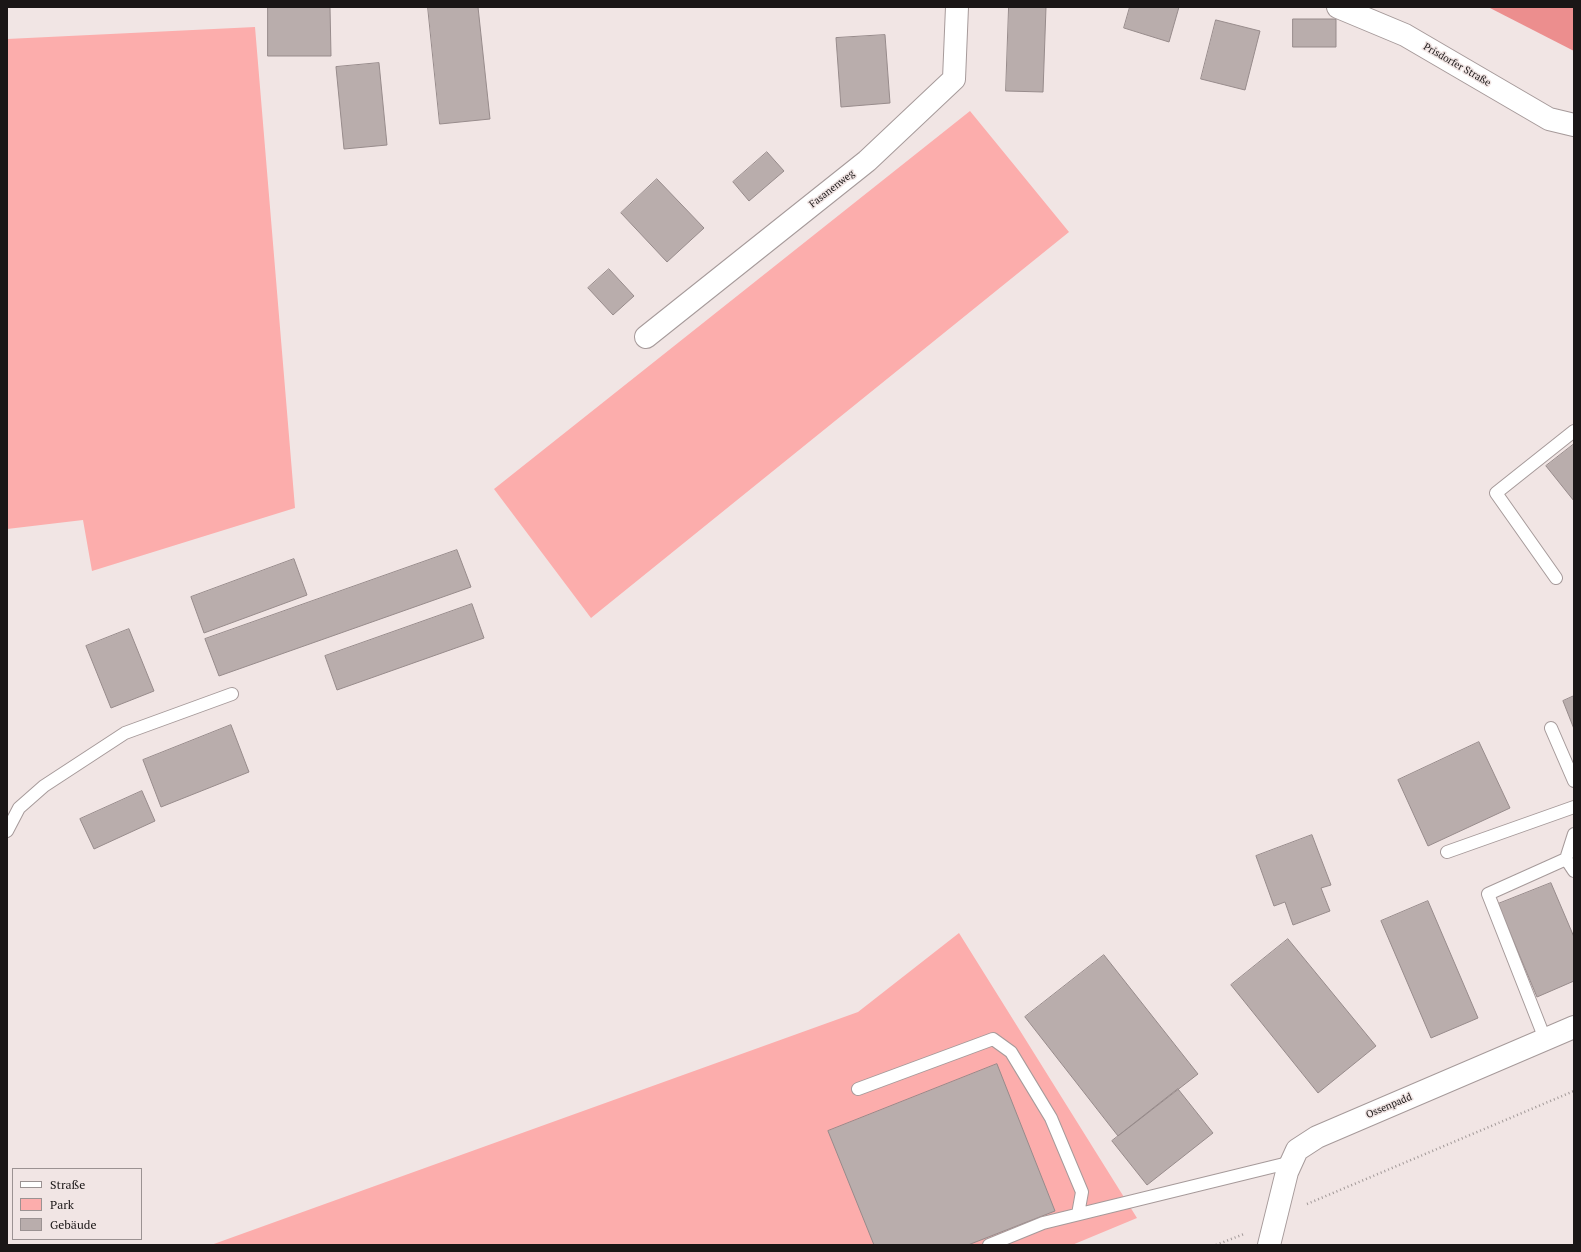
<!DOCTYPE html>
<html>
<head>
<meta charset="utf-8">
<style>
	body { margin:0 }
	#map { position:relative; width:1581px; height:1252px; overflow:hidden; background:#f1e5e4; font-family:"PT Serif",serif }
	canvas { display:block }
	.frame { position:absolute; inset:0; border:8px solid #1a1616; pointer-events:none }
	.legend { position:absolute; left:12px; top:1168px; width:130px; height:72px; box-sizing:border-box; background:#f1e5e4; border:1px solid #9b9292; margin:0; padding:5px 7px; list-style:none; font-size:12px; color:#1a1616 }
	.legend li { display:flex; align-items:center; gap:8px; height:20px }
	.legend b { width:20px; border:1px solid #9b9292 }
</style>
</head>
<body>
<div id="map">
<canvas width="1581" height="1252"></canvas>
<div class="frame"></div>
<ul class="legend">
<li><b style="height:5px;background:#fff"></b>Straße</li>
<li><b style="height:11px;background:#fcadac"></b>Park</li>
<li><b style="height:11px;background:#b9adac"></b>Gebäude</li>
</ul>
</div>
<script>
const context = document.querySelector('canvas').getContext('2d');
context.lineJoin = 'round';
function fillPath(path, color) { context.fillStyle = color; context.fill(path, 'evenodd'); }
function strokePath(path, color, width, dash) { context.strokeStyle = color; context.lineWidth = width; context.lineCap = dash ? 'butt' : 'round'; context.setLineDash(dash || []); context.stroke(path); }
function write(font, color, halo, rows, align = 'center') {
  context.font = font + ' "PT Serif",serif'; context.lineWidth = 3; context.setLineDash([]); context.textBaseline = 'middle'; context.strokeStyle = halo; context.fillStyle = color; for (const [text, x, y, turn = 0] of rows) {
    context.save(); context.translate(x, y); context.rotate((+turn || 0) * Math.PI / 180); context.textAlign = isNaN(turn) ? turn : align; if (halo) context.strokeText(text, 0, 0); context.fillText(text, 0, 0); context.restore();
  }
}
fillPath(new Path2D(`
	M 255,27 L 295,508 L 92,571 L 83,520 L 7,529 L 7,39 Z
	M 970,111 L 1069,232 L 591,618 L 494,489 Z
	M 959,933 L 1137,1218 L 1072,1245 L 211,1245 L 858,1012 Z`), '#fcadac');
fillPath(new Path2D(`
	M 1488,7 L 1574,7 L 1574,51 Z`), '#ec8e8e');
const building = new Path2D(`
	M 268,7 L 330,7 L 331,56 L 268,56 Z
	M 428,7 L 478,7 L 490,119 L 440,124 Z
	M 1009,7 L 1046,7 L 1043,92 L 1006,91 Z
	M 1130,7 L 1179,7 L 1169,42 L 1124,28 Z
	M 1293,19 L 1336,19 L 1336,47 L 1293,47 Z
	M 1216,20 L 1260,31 L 1245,90 L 1201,79 Z
	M 885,35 L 890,103 L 841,107 L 836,38 Z
	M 379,63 L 387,145 L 344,149 L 336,67 Z
	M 767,152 L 784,171 L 749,201 L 733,182 Z
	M 657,179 L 704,228 L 667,262 L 621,213 Z
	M 609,269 L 634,296 L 613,315 L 588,288 Z
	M 1574,444 L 1574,501 L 1546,466 Z
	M 457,550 L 471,587 L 219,676 L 205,639 Z
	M 294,559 L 307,595 L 204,633 L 191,597 Z
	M 472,604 L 484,638 L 337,690 L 325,656 Z
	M 129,629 L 154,691 L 111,708 L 86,646 Z
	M 1574,696 L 1574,729 L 1563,701 Z
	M 231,725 L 249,772 L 161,807 L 143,760 Z
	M 1479,742 L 1510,808 L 1428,846 L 1398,780 Z
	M 142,791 L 155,821 L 94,849 L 80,819 Z
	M 1312,835 L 1331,885 L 1321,888 L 1330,911 L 1293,925 L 1285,902 L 1274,906 L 1256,856 Z
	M 1551,883 L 1574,937 L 1574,981 L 1537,997 L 1498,904 Z
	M 1428,901 L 1478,1018 L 1431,1038 L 1381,921 Z
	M 1288,939 L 1376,1046 L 1318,1093 L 1231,985 Z
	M 1104,955 L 1198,1074 L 1118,1136 L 1025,1017 Z
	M 997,1064 L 1055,1211 L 968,1245 L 874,1245 L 828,1131 Z
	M 1178,1089 L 1213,1133 L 1147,1185 L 1112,1141 Z`);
fillPath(building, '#b9adac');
strokePath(building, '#978b8b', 1);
const service = new Path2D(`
	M 1556,578 L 1496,493 L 1574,431
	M 1551,728 L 1574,781
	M 7,831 L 19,808 L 44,786 L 125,733 L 232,694
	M 1447,852 L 1574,807
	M 1566,859 L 1574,834
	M 1545,1039 L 1488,894 L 1566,859 L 1574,871
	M 858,1089 L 993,1039 L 1011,1052 L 1051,1118 L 1082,1192 L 1078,1214
	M 989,1245 L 1043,1223 L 1292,1162`);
const minor = new Path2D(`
	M 1338,7 L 1405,35 L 1549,119 L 1574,125
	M 646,337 L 867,161 L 954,79 L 957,7
	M 1269,1245 L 1287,1172 L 1297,1150 L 1317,1137 L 1574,1027`);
strokePath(service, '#a69a9a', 14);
strokePath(minor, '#a69a9a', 24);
strokePath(new Path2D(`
	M 1307,1204 L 1574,1091
	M 1216,1245 L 1244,1234`), '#a19897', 2.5, [1, 3]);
strokePath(service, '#fff', 12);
strokePath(minor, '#fff', 22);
write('10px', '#1a1616', '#f1e5e4', [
	["Prisdorfer Straße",1457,65,30],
	["Fasanenweg",832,189,-38],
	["Ossenpadd",1389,1106,-23]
]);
</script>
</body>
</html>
